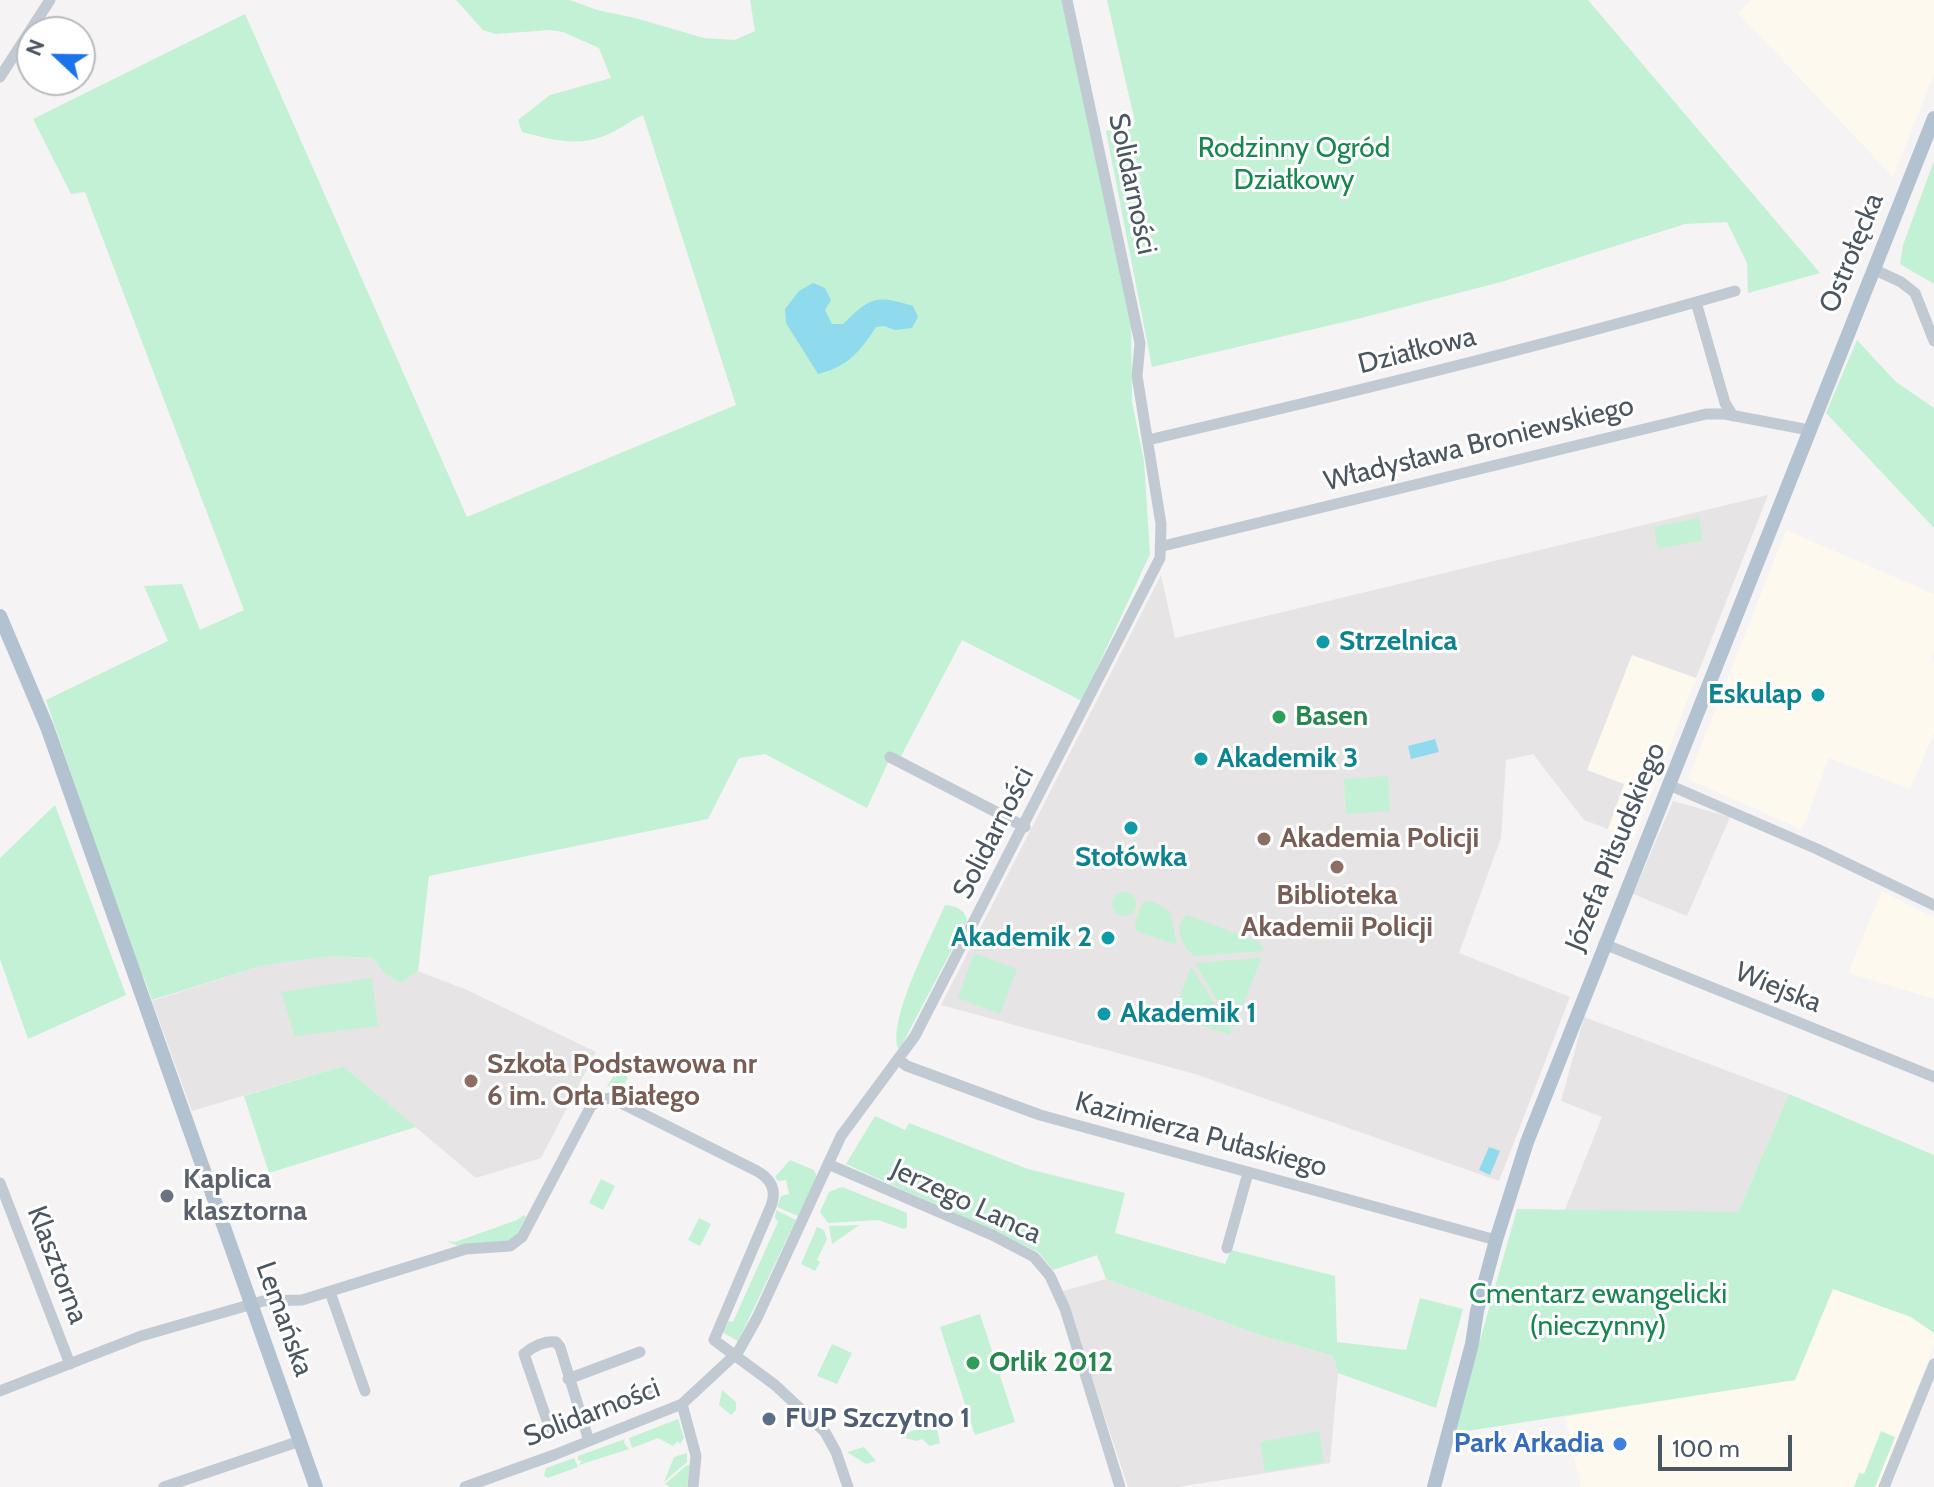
<!DOCTYPE html>
<html>
<head>
<meta charset="utf-8">
<style>
	body { margin:0 }
	#map { position:relative; width:1934px; height:1487px; overflow:hidden; background:#f5f3f3; font-family:Cabin,sans-serif }
	canvas { display:block }
	.north { position:absolute; left:16px; top:16px; width:80px; height:80px; box-sizing:border-box; background:#fff; border:2px solid #b7bbc0; border-radius:50%; rotate:292deg; font-size:22px; font-weight:700; line-height:32px; text-align:center; color:#4a5661 }
	.north::after { content:''; display:block; margin:auto; width:28px; height:36px; background:#1a73e8; clip-path:polygon(50% 0,100% 100%,50% 72%,0 100%) }
	.scale { position:absolute; left:1658px; top:1435px; width:134px; height:36px; box-sizing:border-box; border:4px solid #4a5661; border-top:0; padding-left:10px; font-size:24px; line-height:28px; white-space:nowrap; color:#4a5661; -webkit-text-stroke:6px #fff; paint-order:stroke }
</style>
</head>
<body>
<div id="map">
<canvas width="1934" height="1487"></canvas>
<div class="north">N</div>
<div class="scale">100 m</div>
</div>
<script>
const context = document.querySelector('canvas').getContext('2d');
context.lineJoin = 'round';
function fillPath(path, color) { context.fillStyle = color; context.fill(path, 'evenodd'); }
function strokePath(path, color, width, dash) { context.strokeStyle = color; context.lineWidth = width; context.lineCap = dash ? 'butt' : 'round'; context.setLineDash(dash || []); context.stroke(path); }
function write(font, color, halo, rows, align = 'center') {
  context.font = font + ' Cabin,sans-serif'; context.lineWidth = 6; context.setLineDash([]); context.textBaseline = 'middle'; context.strokeStyle = halo; context.fillStyle = color; for (const [text, x, y, turn = 0] of rows) {
    context.save(); context.translate(x, y); context.rotate((+turn || 0) * Math.PI / 180); context.textAlign = isNaN(turn) ? turn : align; if (halo) context.strokeText(text, 0, 0); context.fillText(text, 0, 0); context.restore();
  }
}
fillPath(new Path2D(`
	M 1751,0 L 1934,0 L 1934,74 L 1893,177 L 1738,13 Z
	M 1786,530 L 1934,594 L 1934,652 L 1931,659 L 1934,661 L 1934,733 L 1910,789 L 1829,758 L 1802,830 L 1688,779 Z
	M 1632,654 L 1696,678 L 1634,839 L 1608,829 L 1624,784 L 1587,770 Z
	M 1882,891 L 1934,917 L 1934,999 L 1848,973 Z
	M 1833,1289 L 1911,1317 L 1934,1333 L 1934,1344 L 1879,1487 L 1581,1487 L 1565,1417 L 1795,1380 Z`), '#fdf9ef');
fillPath(new Path2D(`
	M 1768,495 L 1696,678 L 1632,655 L 1587,770 L 1624,784 L 1608,829 L 1584,820 L 1533,754 L 1506,760 L 1501,838 L 1459,953 L 1570,997 L 1499,1181 L 1195,1074 L 941,1005 L 1161,575 L 1175,638 Z
	M 1673,801 L 1730,817 L 1687,916 L 1633,894 Z
	M 331,956 L 372,958 L 386,975 L 401,983 L 418,971 L 467,990 L 596,1052 L 541,1158 L 476,1178 L 343,1066 L 192,1111 L 152,1001 L 261,966 Z
	M 1584,1017 L 1789,1094 L 1738,1212 L 1564,1212 L 1602,1117 L 1561,1101 Z
	M 1106,1279 L 1260,1335 L 1333,1356 L 1338,1373 L 1330,1463 L 1178,1487 L 1128,1487 L 1063,1291 Z`), '#e6e4e5');
fillPath(new Path2D(`
	M 456,0 L 570,0 L 597,10 L 635,18 L 704,38 L 735,40 L 755,31 L 750,0 L 1069,0 L 1131,317 L 1132,402 L 1144,461 L 1150,554 L 1082,701 L 962,640 L 900,758 L 892,754 L 867,808 L 765,754 L 739,758 L 708,819 L 429,876 L 418,971 L 401,983 L 386,975 L 372,958 L 331,956 L 261,966 L 152,1000 L 144,978 L 136,965 L 46,700 L 168,641 L 144,586 L 182,584 L 200,630 L 244,610 L 85,192 L 71,194 L 33,119 L 245,14 L 467,517 L 736,405 L 643,115 C 630,121 617,131 604,136 C 576,147 550,139 522,132 L 518,120 L 550,95 L 611,78 L 599,48 L 563,32 L 550,30 L 496,34 L 483,30 Z
	M 1107,0 L 1588,0 L 1820,273 L 1748,293 L 1747,263 L 1727,222 L 1685,224 L 1501,282 L 1361,318 L 1152,367 L 1106,131 L 1135,122 Z
	M 1934,161 L 1934,284 L 1900,264 L 1903,245 Z
	M 1857,340 L 1896,382 L 1934,408 L 1934,528 L 1826,413 Z
	M 1699,518 L 1703,540 L 1658,549 L 1654,527 Z
	M 1388,776 L 1390,811 L 1346,814 L 1344,779 Z
	M 55,805 L 126,995 L 28,1039 L 0,959 L 0,858 Z
	M1112 904a12 12 0 1 1 24 0a12 12 0 1 1-24 0Z
	M 1149,900 L 1170,911 L 1177,945 L 1136,931 L 1135,924 L 1142,903 Z
	M 945,905 C 956,906 965,909 967,921 L 899,1050 C 885,1024 933,934 945,905 Z
	M 1187,915 L 1261,943 L 1263,951 L 1194,956 C 1183,946 1171,926 1187,915 Z
	M 974,953 L 1017,969 L 1000,1014 L 958,998 Z
	M 1257,958 L 1261,959 L 1234,1028 L 1195,963 Z
	M 1191,966 L 1231,1030 L 1230,1035 L 1174,1015 Z
	M 372,978 L 378,1026 L 295,1036 L 281,992 Z
	M 343,1066 L 416,1127 L 269,1173 L 244,1096 Z
	M 624,1074 L 628,1077 L 621,1092 L 607,1086 L 613,1077 Z
	M 1789,1094 L 1934,1155 L 1934,1333 L 1911,1317 L 1833,1289 L 1795,1380 L 1454,1433 L 1517,1209 L 1738,1212 Z
	M 875,1116 L 905,1130 L 909,1123 L 1028,1169 L 1125,1193 L 1115,1233 L 1225,1264 L 1231,1250 L 1335,1276 L 1337,1342 L 1406,1350 L 1420,1298 L 1463,1309 L 1436,1408 L 1338,1373 L 1333,1356 L 1260,1335 L 1106,1279 L 1097,1255 L 1053,1270 L 1038,1252 L 846,1164 Z
	M 790,1160 L 814,1170 L 817,1177 L 798,1216 L 777,1207 L 781,1196 L 789,1194 L 786,1180 L 778,1181 L 775,1177 Z
	M 601,1179 L 615,1186 L 603,1210 L 589,1203 Z
	M 842,1187 L 907,1213 L 907,1227 L 904,1229 L 878,1220 L 828,1223 L 820,1212 L 829,1192 Z
	M 776,1210 L 796,1220 L 738,1341 L 722,1332 L 729,1321 L 733,1322 L 778,1222 L 775,1218 Z
	M 524,1215 L 526,1217 L 516,1236 L 506,1242 L 458,1246 L 446,1241 L 455,1242 L 517,1220 Z
	M 699,1218 L 711,1224 L 700,1246 L 688,1240 Z
	M 860,1225 L 858,1226 L 832,1244 L 829,1226 Z
	M 817,1227 L 824,1230 L 827,1239 L 817,1260 L 820,1262 L 815,1271 L 801,1264 Z
	M 980,1314 L 1015,1422 L 975,1435 L 940,1327 Z
	M 832,1344 L 852,1353 L 837,1384 L 817,1376 Z
	M 722,1390 L 736,1402 L 736,1410 L 731,1415 L 719,1405 Z
	M 678,1419 L 684,1438 L 680,1444 L 678,1441 L 673,1446 L 658,1438 L 632,1448 L 629,1438 Z
	M 935,1423 L 943,1425 L 937,1429 L 940,1443 L 930,1446 L 922,1439 L 917,1441 L 898,1436 Z
	M 1319,1431 L 1324,1462 L 1265,1472 L 1260,1442 Z
	M 1881,1431 L 1895,1437 L 1875,1487 L 1854,1487 L 1859,1473 L 1864,1474 Z
	M 625,1439 L 624,1443 L 629,1449 L 579,1465 L 582,1461 L 578,1460 L 578,1456 Z
	M 864,1447 L 876,1461 L 866,1464 L 847,1452 Z
	M 687,1453 L 687,1462 L 664,1482 L 674,1457 Z
	M 574,1458 L 578,1467 L 548,1478 L 544,1476 L 546,1468 Z
	M 687,1465 L 690,1465 L 687,1487 L 670,1487 L 665,1484 Z`), '#c3f1d5');
fillPath(new Path2D(`
	M 813,283 L 825,288 L 831,300 L 825,310 L 832,324 L 843,324 C 870,298 875,294 913,306 L 918,317 L 912,328 L 895,330 L 884,326 L 876,327 C 860,352 847,367 818,374 L 786,323 L 785,309 L 799,291 Z
	M 1435,739 L 1439,752 L 1411,759 L 1408,746 Z
	M 1489,1147 L 1500,1151 L 1490,1175 L 1479,1170 Z`), '#90daee');
strokePath(new Path2D(`
	M 0,77 L 50,0
	M 1873,269 L 1901,282 L 1915,293 L 1934,341
	M 1696,302 L 1725,403 L 1733,416
	M 1148,440 C 1345,394 1540,347 1735,291
	M 1163,546 L 1706,414 L 1725,414 L 1809,430
	M 890,757 L 1025,827
	M 1669,785 L 1817,849 L 1934,905
	M 1604,944 L 1934,1077
	M 899,1060 L 907,1066 L 1040,1115 L 1496,1240
	M 828,1164 L 992,1235 L 1034,1257 L 1050,1276 L 1065,1309 L 1120,1487
	M 0,1183 L 70,1364
	M 1227,1248 L 1248,1173
	M 330,1292 L 365,1391
	M 568,1379 L 640,1352
	M 0,1391 L 141,1336 L 263,1301 L 302,1300 L 466,1249 L 510,1246 L 522,1237 L 591,1106 L 599,1100 L 611,1098 L 757,1171 C 771,1179 777,1190 771,1206 L 714,1340 L 775,1385 L 825,1432 L 836,1452 L 848,1487
	M 682,1404 L 696,1456 L 693,1487
	M 581,1417 L 654,1390
	M 551,1432 L 524,1354 C 532,1347 545,1340 556,1342 L 560,1347 L 589,1441
	M 164,1487 L 300,1441
	M 465,1487 L 554,1455 L 682,1404 L 738,1352 L 757,1318 L 841,1136 L 915,1036 L 1160,558 L 1161,524 L 1137,376 L 1140,343 L 1067,0
	M 1884,1487 L 1934,1364`), '#c1cad2', 11);
strokePath(new Path2D(`
	M 0,616 L 47,727 L 316,1487
	M 1434,1487 L 1472,1344 L 1477,1311 L 1496,1240 L 1527,1142 L 1934,118`), '#b3c2d1', 14);
for (const [x, y, r, color] of [
	[1323,642,8,"#0f9aa8"],
	[1818,695,8,"#0f9aa8"],
	[1279,717,8,"#2e9e5b"],
	[1201,759,8,"#0f9aa8"],
	[1131,828,8,"#0f9aa8"],
	[1264,839,8,"#8d6e63"],
	[1337,867,8,"#8d6e63"],
	[1108,938,8,"#0f9aa8"],
	[1104,1014,8,"#0f9aa8"],
	[471,1081,8,"#8d6e63"],
	[167,1196,8,"#6b7280"],
	[973,1363,8,"#2e9e5b"],
	[769,1419,8,"#5c6f8a"],
	[1620,1444,8,"#3f7fe0"]
]) { const dot = new Path2D(); dot.arc(x, y, r, 0, 2 * Math.PI); context.fillStyle = color; context.fill(dot); strokePath(dot, '#fff', 3); }
write('28px', '#17864f', '#fff', [
	["Rodzinny Ogród",1294,149],
	["Działkowy",1294,181],
	["Cmentarz ewangelicki",1598,1295],
	["(nieczynny)",1598,1327]
]);
write('28px', '#4a5661', '#fff', [
	["Solidarności",1132,184,78],
	["Ostrołęcka",1852,253,-68],
	["Działkowa",1417,351,-14],
	["Władysława Broniewskiego",1479,444,-14],
	["Solidarności",994,833,-63],
	["Józefa Piłsudskiego",1616,847,-68],
	["Wiejska",1778,988,22],
	["Kazimierza Pułaskiego",1201,1135,15],
	["Jerzego Lanca",966,1202,25],
	["Klasztorna",57,1265,69],
	["Lemańska",284,1319,70],
	["Solidarności",592,1413,-21]
]);
write('bold 28px', '#0d838f', '#fff', [
	["Strzelnica",1339,642],
	["Eskulap",1802,695,"right"],
	["Akademik 3",1217,759],
	["Stołówka",1131,858,"center"],
	["Akademik 2",1092,938,"right"],
	["Akademik 1",1120,1014]
], 'left');
write('bold 28px', '#27864d', '#fff', [
	["Basen",1295,717],
	["Orlik 2012",989,1363]
], 'left');
write('bold 28px', '#785e54', '#fff', [
	["Akademia Policji",1280,839],
	["Biblioteka",1337,896,"center"],
	["Akademii Policji",1337,928,"center"],
	["Szkoła Podstawowa nr",487,1065],
	["6 im. Orła Białego",487,1097]
], 'left');
write('bold 28px', '#5b616d', '#fff', [
	["Kaplica",183,1180],
	["klasztorna",183,1212]
], 'left');
write('bold 28px', '#4e5e75', '#fff', [
	["FUP Szczytno 1",785,1419]
], 'left');
write('bold 28px', '#366cbe', '#fff', [
	["Park Arkadia",1604,1444]
], 'right');
</script>
</body>
</html>
